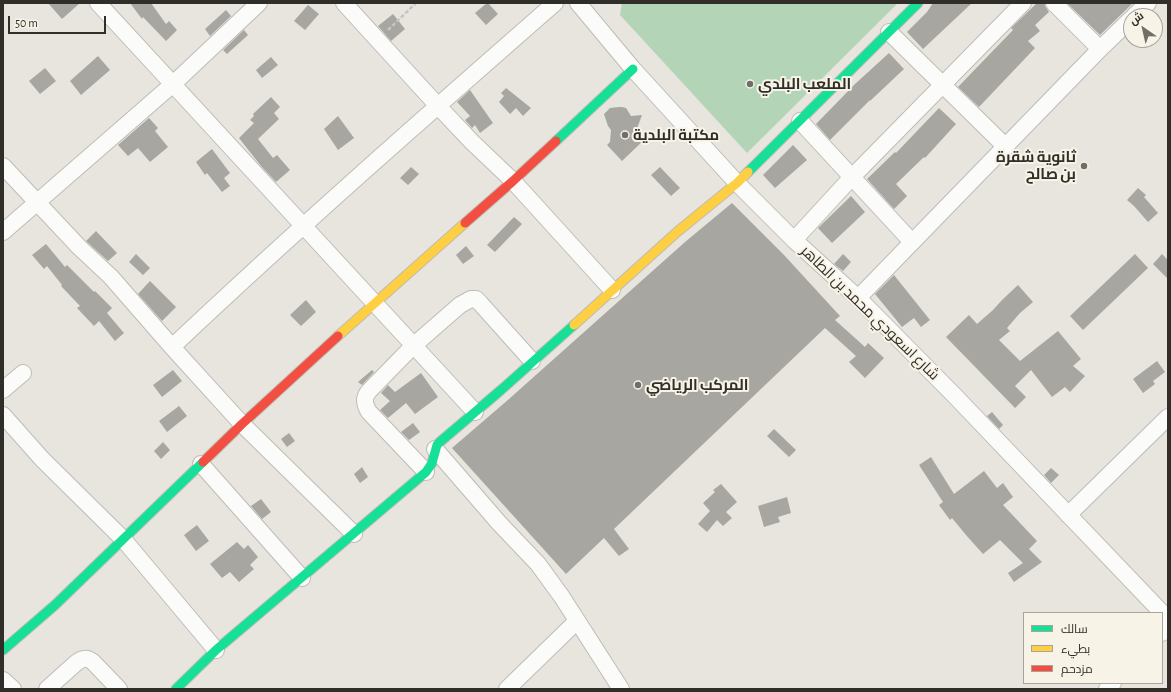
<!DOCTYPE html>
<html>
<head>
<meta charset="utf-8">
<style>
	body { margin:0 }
	#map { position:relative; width:1171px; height:692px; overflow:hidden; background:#e7e5de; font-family:"Alegreya Sans",Cairo,sans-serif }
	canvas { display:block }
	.frame { position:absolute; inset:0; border:4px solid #302e29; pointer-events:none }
	.legend { position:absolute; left:1023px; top:612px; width:140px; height:72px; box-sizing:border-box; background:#f8f3e7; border:1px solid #a8a49b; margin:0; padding:5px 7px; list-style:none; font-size:12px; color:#302e29 }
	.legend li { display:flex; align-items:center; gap:8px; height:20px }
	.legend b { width:20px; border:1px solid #a8a49b }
	.north { position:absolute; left:1123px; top:8px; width:40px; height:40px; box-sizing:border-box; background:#f8f3e7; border:1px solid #a8a49b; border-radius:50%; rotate:326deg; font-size:11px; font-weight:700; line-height:16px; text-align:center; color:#302e29 }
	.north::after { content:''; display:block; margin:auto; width:14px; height:18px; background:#706e68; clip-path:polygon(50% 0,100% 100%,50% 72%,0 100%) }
	.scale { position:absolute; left:8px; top:16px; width:98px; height:18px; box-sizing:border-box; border:2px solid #302e29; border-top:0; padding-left:5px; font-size:12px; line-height:14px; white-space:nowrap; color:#302e29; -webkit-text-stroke:3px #f8f3e7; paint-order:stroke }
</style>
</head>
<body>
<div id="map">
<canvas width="1171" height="692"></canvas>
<div class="frame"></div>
<ul class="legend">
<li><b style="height:5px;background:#16e098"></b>سالك</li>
<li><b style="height:5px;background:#ffcf43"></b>بطيء</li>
<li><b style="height:5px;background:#f24e42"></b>مزدحم</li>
</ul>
<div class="north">ش</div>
<div class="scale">50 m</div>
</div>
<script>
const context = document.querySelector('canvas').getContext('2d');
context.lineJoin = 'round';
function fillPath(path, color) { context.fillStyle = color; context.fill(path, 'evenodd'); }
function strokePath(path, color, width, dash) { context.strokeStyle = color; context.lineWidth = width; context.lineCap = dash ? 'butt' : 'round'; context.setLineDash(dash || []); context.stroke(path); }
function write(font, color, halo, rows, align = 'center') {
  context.font = font + ' "Alegreya Sans",Cairo,sans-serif'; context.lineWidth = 4; context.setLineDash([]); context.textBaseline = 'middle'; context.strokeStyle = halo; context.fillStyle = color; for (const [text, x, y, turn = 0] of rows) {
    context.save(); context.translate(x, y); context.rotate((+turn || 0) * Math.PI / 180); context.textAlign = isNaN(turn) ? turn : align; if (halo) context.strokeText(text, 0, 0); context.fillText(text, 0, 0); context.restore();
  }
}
fillPath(new Path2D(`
	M 622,3 L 898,3 L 747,153 L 620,15 Z`), '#b4d4b8');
fillPath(new Path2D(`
	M 48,3 L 80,3 L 62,19 Z
	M 130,3 L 151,3 L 166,24 L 169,21 L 177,30 L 166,41 L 143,17 L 142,19 Z
	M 487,3 L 488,3 L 498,14 L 486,25 L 475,13 Z
	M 933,3 L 972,3 L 923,49 L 907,32 L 927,12 Z
	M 1037,3 L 1045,3 L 1045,6 L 1049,12 L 1035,25 L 1040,31 L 1028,41 L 1035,48 L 979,107 L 958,87 L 1013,30 L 1011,28 Z
	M 1067,3 L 1133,3 L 1100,35 Z
	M 308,5 L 319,14 L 305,30 L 294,21 Z
	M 226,10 L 231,16 L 210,36 L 205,29 Z
	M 393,14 L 405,29 L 391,41 L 378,26 Z
	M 244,30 L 248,35 L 227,54 L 223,50 Z
	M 889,53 L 904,69 L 870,101 L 870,100 L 830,140 L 816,124 L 855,84 Z
	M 98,56 L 110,70 L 81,95 L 70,81 Z
	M 271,57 L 278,65 L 262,78 L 256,70 Z
	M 45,68 L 56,81 L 40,94 L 29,81 Z
	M 506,88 L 531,108 L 523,116 L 516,108 L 510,114 L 499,102 L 504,96 L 501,93 Z
	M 470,90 L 493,123 L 480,133 L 475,125 L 472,128 L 465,120 L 470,116 L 457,102 Z
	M 271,97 L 280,107 L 274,113 L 279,119 L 258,139 L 273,158 L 277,155 L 290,170 L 276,182 L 261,166 L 239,138 L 254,123 L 250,120 L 254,116 L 253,114 Z
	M 619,107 L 622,107 L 626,108 L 631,116 L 642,115 L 636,131 L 644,140 L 622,161 L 607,145 L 610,142 L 611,130 L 608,126 L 604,114 L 610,108 Z
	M 939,108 L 956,124 L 925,158 L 924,157 L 896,184 L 907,196 L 894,209 L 867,179 L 895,152 L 896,153 Z
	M 338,116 L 354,138 L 338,150 L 324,129 Z
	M 149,118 L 158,128 L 155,131 L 168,147 L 150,162 L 138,148 L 128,156 L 118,145 Z
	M 793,145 L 807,160 L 775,188 L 763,175 Z
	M 212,149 L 230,173 L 224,178 L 230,186 L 222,192 L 207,173 L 205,175 L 196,162 Z
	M 411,167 L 419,174 L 408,185 L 400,178 Z
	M 660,167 L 680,188 L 671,196 L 651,175 Z
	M 1138,188 L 1146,195 L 1144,197 L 1158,213 L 1148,222 L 1134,206 L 1127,200 Z
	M 851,196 L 865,212 L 832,243 L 818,228 Z
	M 732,203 L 784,255 L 840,316 L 835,320 L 865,347 L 868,343 L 884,358 L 865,378 L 849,362 L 856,356 L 825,328 L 614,529 L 629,549 L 619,556 L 604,538 L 566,574 L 452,448 L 509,399 L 685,242 Z
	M 514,217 L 522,224 L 495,252 L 487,245 Z
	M 96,231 L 117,253 L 108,261 L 86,241 Z
	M 46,244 L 65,267 L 67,265 L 94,292 L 95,291 L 112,308 L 107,313 L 124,333 L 115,341 L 99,321 L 94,326 L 77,308 L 80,306 L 61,286 L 62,285 L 47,266 L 44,269 L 32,255 Z
	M 466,246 L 474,256 L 463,264 L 456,255 Z
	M 136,254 L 150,268 L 143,275 L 129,262 Z
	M 843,254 L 851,262 L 843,271 L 834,264 Z
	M 1135,254 L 1148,268 L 1083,330 L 1070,316 Z
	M 1162,254 L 1168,260 L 1168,279 L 1153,264 Z
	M 894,275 L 930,320 L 921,327 L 914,318 L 902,327 L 875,294 Z
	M 150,281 L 176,307 L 162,321 L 138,294 Z
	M 1018,285 L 1033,302 L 1020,313 L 1007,328 L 1010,331 L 999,340 L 1020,361 L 1058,331 L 1081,359 L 1073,366 L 1085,376 L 1070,392 L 1065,387 L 1052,397 L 1031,370 L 1015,386 L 1026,397 L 1015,408 L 946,337 L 969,315 L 977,324 L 993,310 L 1002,300 Z
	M 306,300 L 316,312 L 301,326 L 290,315 Z
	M 1157,361 L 1165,372 L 1153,381 L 1155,384 L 1143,393 L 1133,379 Z
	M 173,370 L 182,381 L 162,397 L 153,385 Z
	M 372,370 L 374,372 L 362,385 L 358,382 Z
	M 421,373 L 438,397 L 415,414 L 406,403 L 388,418 L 380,410 L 390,401 L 381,393 L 388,385 L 395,392 Z
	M 179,406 L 187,416 L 167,432 L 159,421 Z
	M 992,412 L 1003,425 L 999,429 L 987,416 Z
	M 413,423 L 420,432 L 409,440 L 401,432 Z
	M 774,429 L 796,450 L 789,457 L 767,436 Z
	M 289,433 L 295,441 L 287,447 L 281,439 Z
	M 163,442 L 170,450 L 161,459 L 154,451 Z
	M 931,457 L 954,494 L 984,471 L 997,488 L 1003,483 L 1013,497 L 1003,505 L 1037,541 L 1029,549 L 1042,562 L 1014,582 L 1008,573 L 1023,563 L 1000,540 L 983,554 L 966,535 L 952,518 L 950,520 L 939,505 L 943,502 L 919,465 Z
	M 362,467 L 368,477 L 360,483 L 354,474 Z
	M 1051,468 L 1059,475 L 1051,483 L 1044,475 Z
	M 721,484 L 737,502 L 726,512 L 732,518 L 723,526 L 717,520 L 707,532 L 698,524 L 710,511 L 703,503 L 715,492 L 713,490 Z
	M 787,497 L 791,513 L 778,517 L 780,522 L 764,527 L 758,506 Z
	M 261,499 L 271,512 L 262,519 L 251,506 Z
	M 197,525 L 209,541 L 196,551 L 184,535 Z
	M 237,542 L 244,549 L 248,545 L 258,557 L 250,565 L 254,569 L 239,582 L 230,572 L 222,578 L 210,564 Z`), '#a8a6a1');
const street = new Path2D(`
	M 98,3 L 475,412
	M 344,3 L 438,106 L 472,142 L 513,181 L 612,290
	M 578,3 L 633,69 L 737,183 L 794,240 L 858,298 L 954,395 L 1168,619
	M 1054,3 L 1100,49
	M 1134,16 L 1148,3
	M 889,32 L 1006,147
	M 800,121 L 912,242
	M 3,166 L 80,248 L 111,277 L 172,347 L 242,424 L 354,534
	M 3,232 L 173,84 L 259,3
	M 794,240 L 852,177 L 1023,3
	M 858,298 L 1100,49 L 1131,19
	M 172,347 C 297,229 426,116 555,3
	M 3,390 L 23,373
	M 3,415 L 42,459 L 123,539 L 216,650
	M 435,449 L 499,523 L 538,564 L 562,597 L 621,689
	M 201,464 L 302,578
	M 426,472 L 369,412 C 364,404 363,398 369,391 L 413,346 L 460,305 L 471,299 L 476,299 L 480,303 L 532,361
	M 1068,515 L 1168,417
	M 1162,633 L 1168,627
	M 3,680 L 13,689
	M 47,689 L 76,663 C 82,658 87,657 93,662 L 119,689
	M 507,689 L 577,621
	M 1107,689 L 1113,683`);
const fast = new Path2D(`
	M 556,141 L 633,69
	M 748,172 L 918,3
	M 3,650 L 55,605 L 203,462
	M 176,689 L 216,650 L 426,472 L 432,463 L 437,445 L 441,441 L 501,390 L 574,325`);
const slow = new Path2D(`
	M 574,325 L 677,232 L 737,183 L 748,172
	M 338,336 L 465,223`);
const jam = new Path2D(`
	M 465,223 L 513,181 L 556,141
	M 203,462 L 242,424 L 338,336`);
strokePath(street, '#bebcb6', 18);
strokePath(fast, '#bebcb6', 11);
strokePath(slow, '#bebcb6', 11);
strokePath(jam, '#bebcb6', 11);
strokePath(new Path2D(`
	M 388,30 L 416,3`), '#c6c5c3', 2.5, [4, 2]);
strokePath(street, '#fbfbfa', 16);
strokePath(fast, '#16e098', 9);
strokePath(slow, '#ffcf43', 9);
strokePath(jam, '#f24e42', 9);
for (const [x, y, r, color] of [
	[750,84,4,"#706e68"],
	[625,135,4,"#706e68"],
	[1084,166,4,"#706e68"],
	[638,385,4,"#706e68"]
]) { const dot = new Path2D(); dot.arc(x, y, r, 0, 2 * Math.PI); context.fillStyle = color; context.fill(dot); strokePath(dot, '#f8f3e7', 1.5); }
write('bold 15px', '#302e29', '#f8f3e7', [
	["الملعب البلدي",758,84],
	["مكتبة البلدية",633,135],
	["ثانوية شقرة",1076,157,"right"],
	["بن صالح",1076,174,"right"],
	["المركب الرياضي",646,385]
], 'left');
write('15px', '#302e29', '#f8f3e7', [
	["شارع اسعودي محمد بن الطاهر",870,313,44]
]);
</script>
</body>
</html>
